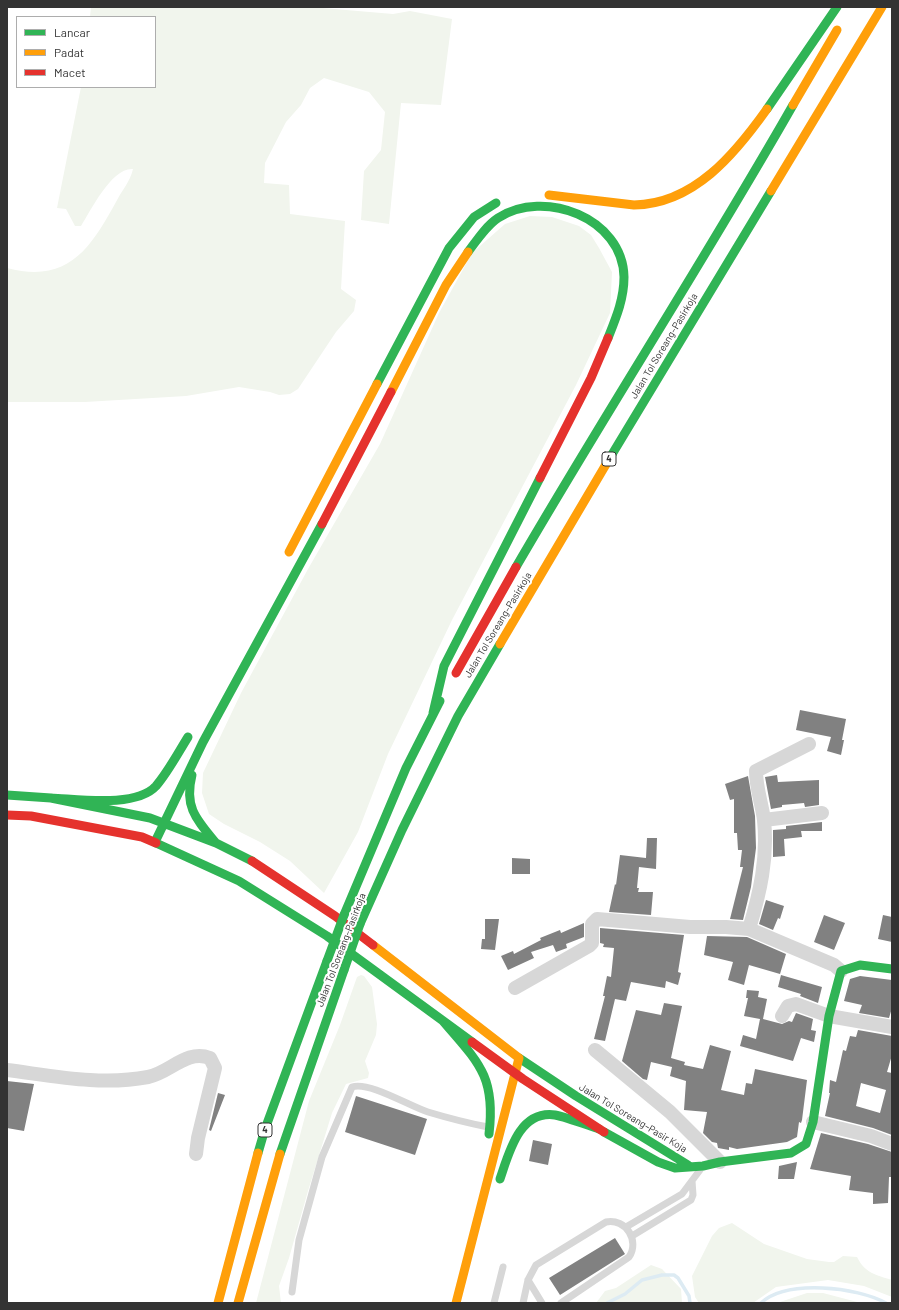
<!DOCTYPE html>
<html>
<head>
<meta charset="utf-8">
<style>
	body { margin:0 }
	#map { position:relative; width:899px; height:1310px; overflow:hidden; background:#fff; font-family:Barlow,sans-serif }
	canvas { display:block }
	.frame { position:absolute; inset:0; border:8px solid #333; pointer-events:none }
	.legend { position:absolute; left:16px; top:16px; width:140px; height:72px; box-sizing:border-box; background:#fff; border:1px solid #adadad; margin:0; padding:5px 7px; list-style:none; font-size:12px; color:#333 }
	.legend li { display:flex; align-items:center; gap:8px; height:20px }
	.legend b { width:20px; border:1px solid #adadad }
</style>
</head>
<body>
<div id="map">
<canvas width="899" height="1310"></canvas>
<div class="frame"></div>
<ul class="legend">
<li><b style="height:5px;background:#30b455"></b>Lancar</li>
<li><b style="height:5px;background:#ff9f0a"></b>Padat</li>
<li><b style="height:5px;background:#e5322d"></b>Macet</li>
</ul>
</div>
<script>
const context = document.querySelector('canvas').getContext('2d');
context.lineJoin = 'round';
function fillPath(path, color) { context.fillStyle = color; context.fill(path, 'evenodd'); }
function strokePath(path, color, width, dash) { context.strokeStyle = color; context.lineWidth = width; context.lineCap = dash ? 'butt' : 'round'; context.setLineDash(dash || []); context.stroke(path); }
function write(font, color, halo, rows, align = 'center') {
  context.font = font + ' Barlow,sans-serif'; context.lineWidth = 4; context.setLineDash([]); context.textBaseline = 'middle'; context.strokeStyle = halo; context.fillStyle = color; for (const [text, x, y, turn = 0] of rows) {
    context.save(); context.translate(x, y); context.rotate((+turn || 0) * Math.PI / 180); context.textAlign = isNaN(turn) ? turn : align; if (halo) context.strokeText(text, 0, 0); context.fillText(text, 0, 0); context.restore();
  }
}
fillPath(new Path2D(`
	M 91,7 L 311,7 L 393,14 L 410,11 L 452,19 L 441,105 L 401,103 L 389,224 L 361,220 L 364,171 L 381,150 L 385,112 L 369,92 L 324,78 L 310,88 L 301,105 L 286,122 L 265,163 L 264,183 L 289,185 L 290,214 L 345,221 L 341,289 L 356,300 L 354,311 L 336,332 L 298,389 L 290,394 L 279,395 L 270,392 L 239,387 L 186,396 L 85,402 L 7,402 L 7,268 C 68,284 90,249 116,202 C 122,190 130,182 133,169 C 112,167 91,210 81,226 L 75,226 L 66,209 L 57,208 L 81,87 L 155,87 L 155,17 L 90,17 Z
	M 530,216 L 552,217 L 579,226 L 591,235 L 599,248 L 612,272 L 610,313 L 576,385 L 452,620 L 388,754 L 358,832 L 324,893 L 290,861 L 260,842 L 224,824 L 209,814 L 202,793 L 203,773 L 241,693 L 308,569 L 380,444 L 439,313 L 472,253 L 505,224 Z
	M 361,975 L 364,976 L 372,987 L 377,1024 L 376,1035 L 365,1061 L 369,1073 L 368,1078 L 346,1084 L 332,1113 L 308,1191 L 289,1258 L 279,1286 L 281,1303 L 256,1303 L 309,1101 L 340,1025 L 357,977 Z
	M 732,1223 L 764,1244 L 807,1259 L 829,1262 L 834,1262 L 843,1256 L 857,1257 C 865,1273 876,1275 892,1280 L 892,1297 L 864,1286 L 828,1280 L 776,1287 L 753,1303 L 699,1303 L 695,1297 L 692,1276 L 712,1236 L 719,1228 Z
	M 651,1265 L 662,1269 L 681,1289 L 682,1303 L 596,1303 L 605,1291 L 616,1288 Z
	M 807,1293 L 823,1293 L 861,1303 L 777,1303 Z`), '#f1f5ed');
strokePath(new Path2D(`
	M 607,1303 L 625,1294 L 642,1280 L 662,1275 L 674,1275 L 678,1278 L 689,1296 L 690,1303
	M 761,1303 C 787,1279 857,1287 886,1303`), '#ddebf3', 3.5);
fillPath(new Path2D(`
	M 800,710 L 846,719 L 842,740 L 844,740 L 841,755 L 827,751 L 831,737 L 796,730 Z
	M 777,775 L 778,782 L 819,780 L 819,805 L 805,807 L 804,803 L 782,805 L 782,807 L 771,809 L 765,777 Z
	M 748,776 L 755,816 L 756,848 L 751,887 L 743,920 L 730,919 L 743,867 L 740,867 L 742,850 L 738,850 L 737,833 L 734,833 L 734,799 L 730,800 L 725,784 Z
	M 822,822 L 822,831 L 801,831 L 802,837 L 784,839 L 785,856 L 773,857 L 773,830 L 786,829 L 786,826 Z
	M 647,838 L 657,838 L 656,869 L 639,867 L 637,888 L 639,888 L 638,892 L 653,892 L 651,915 L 609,912 L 615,884 L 616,885 L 620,855 L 646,858 Z
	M 512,858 L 530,859 L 530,874 L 512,874 Z
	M 766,900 L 784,906 L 780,919 L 778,918 L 773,930 L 759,924 Z
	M 824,915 L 845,923 L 834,950 L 814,942 Z
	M 883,915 L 892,917 L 892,942 L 878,939 Z
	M 485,919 L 499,919 L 495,950 L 481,949 L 482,939 L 485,939 Z
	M 584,923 L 584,937 L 566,944 L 567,948 L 556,952 L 553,945 L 531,952 L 534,958 L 508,970 L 501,956 L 513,951 L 514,954 L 541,940 L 540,938 L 560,930 L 561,933 Z
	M 600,928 L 684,935 L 678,972 L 681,973 L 678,985 L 666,981 L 665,988 L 631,982 L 626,1001 L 615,999 L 605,1041 L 594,1039 L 605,996 L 603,996 L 607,976 L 611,977 L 614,948 L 603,947 L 604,944 L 600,943 Z
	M 707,936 L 747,937 L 786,954 L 780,974 L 749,965 L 744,985 L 728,980 L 733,962 L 704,955 Z
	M 781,975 L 822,987 L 818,1003 L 800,996 L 801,994 L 778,987 Z
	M 860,976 L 892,980 L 892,1008 L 889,1018 L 859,1013 L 862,1005 L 844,1001 L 850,979 Z
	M 747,990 L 759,991 L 758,997 L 767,999 L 763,1019 L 782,1024 L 789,1021 L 792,1022 L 796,1013 L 813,1019 L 811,1030 L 816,1031 L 814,1042 L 801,1038 L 793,1061 L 740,1046 L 743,1035 L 756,1039 L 760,1019 L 744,1016 L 748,998 L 746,998 Z
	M 664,1003 L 682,1006 L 671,1058 L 685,1062 L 684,1065 L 703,1069 L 710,1045 L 731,1051 L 721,1090 L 744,1095 L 746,1083 L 752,1084 L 755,1069 L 807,1080 L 802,1120 L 801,1123 L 799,1122 L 797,1137 L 787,1142 L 737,1149 L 729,1147 L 729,1150 L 718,1148 L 717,1143 L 712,1142 L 703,1133 L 707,1112 L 684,1110 L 686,1081 L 670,1076 L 672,1067 L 651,1062 L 647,1080 L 643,1079 L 622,1061 L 636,1010 L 661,1015 Z
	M 858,1030 L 892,1036 L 892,1055 L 887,1072 L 892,1073 L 892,1135 L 873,1128 L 825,1116 L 830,1093 L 829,1093 L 830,1080 L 836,1082 L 843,1050 L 846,1051 L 850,1036 L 856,1037 ZM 861,1083 L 886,1090 L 880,1113 L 856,1106 Z
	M 7,1081 L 34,1084 L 24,1131 L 7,1128 Z
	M 218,1093 L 225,1095 L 211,1131 L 209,1130 Z
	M 356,1096 L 427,1119 L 415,1155 L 345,1132 Z
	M 821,1133 L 868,1144 L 892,1152 L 892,1177 L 889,1177 L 888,1203 L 873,1204 L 873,1193 L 849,1190 L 851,1176 L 810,1169 Z
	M 533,1140 L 552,1144 L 548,1165 L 529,1161 Z
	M 797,1162 L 794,1179 L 778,1179 L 779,1166 Z
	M 615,1238 L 625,1254 L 560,1295 L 549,1278 Z`), '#818181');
strokePath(new Path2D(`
	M 626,1227 L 682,1194 L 700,1170
	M 632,1236 L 691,1200 L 693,1195 L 692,1181
	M 528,1280 L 542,1303
	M 292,1292 L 299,1240 L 322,1157 L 352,1087 C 369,1081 411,1107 428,1112 C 448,1118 467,1123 488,1127
	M 494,1303 L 503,1267
	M 523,1303 L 528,1280 L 536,1265 L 606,1222 C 626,1218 640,1241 629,1257 L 561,1303`), '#d7d7d7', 7);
strokePath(new Path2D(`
	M 764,820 L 822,813
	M 749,929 C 760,893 768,858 764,820 C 762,804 756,788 756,771 L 809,744
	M 515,988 L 589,946 L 592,943 L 592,924 L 597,919 L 690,927 L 726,927 L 749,929 L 834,965 L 841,971
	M 782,1016 L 788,1006 L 796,1004 L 829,1016 L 892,1027
	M 595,1050 L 670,1112 L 720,1162
	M 7,1070 C 54,1076 101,1086 148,1077 C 170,1073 186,1049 210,1058 L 215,1068 L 198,1138 L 196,1154
	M 813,1122 L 871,1136 L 892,1144`), '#d7d7d7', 14);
strokePath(new Path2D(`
	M 767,109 L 837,7
	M 468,252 C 477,240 486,226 498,218 C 544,188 623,218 624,277 C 624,299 616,318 608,338
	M 377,384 L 449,248 L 474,217 L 496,203
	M 608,461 L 771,191
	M 516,567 C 606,412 704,261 793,105
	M 433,713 L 444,666 L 540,478
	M 192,775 C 184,807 196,819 216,843
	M 7,795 L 51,798 L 150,818 L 216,843 L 252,861
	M 51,798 C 78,799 136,808 156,786 C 168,772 178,753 188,737
	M 155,842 L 203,742 L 322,524
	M 156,843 L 239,881 L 327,936 L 472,1042
	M 344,915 L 406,768 L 440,701
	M 360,924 L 402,830 L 458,716 L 500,644
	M 443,1021 C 478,1062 496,1076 489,1134
	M 519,1058 L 576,1096 L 688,1165
	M 604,1132 L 658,1162 L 675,1168 L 703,1166 L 720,1162 L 791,1153 L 806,1144 L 813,1122 L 829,1016 L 841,971 L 860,965 L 892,969
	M 258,1153 L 265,1129 L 327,961
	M 280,1154 L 344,970
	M 500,1179 C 509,1153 519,1110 555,1115 C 566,1117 587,1125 599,1129`), '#30b455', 9);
strokePath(new Path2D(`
	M 793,105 L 837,30
	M 771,191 L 882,7
	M 549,195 L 634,205 C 694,204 735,154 767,109
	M 391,392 L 446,285 L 468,252
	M 289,552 L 377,384
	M 500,644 L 608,461
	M 373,945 L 519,1058
	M 218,1303 L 258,1153
	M 238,1303 L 280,1154
	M 456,1303 L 519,1058`), '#ff9f0a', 9);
strokePath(new Path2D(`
	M 540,478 L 591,378 L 608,338
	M 322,524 L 391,392
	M 456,673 L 516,567
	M 7,815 L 31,816 L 142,837 L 156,843
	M 252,861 L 335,916 L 373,945
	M 472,1042 L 523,1079 L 604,1132`), '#e5322d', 9);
strokePath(new Path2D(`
	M 327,961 L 344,915
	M 344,970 L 360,924`), '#30b455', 9);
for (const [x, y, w] of [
	[609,459,14],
	[265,1130,14]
]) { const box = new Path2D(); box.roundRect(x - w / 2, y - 7, w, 14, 3); context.fillStyle = '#fff'; context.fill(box); strokePath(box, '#333', 1); }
write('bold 9px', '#333', null, [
	["4",609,459],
	["4",265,1130]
]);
write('10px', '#333', '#fff', [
	["Jalan Tol Soreang–Pasirkoja",664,346,-59],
	["Jalan Tol Soreang–Pasirkoja",498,625,-59],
	["Jalan Tol Soreang–Pasirkoja",341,950,-69],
	["Jalan Tol Soreang–Pasir Koja",633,1118,31]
]);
</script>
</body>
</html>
